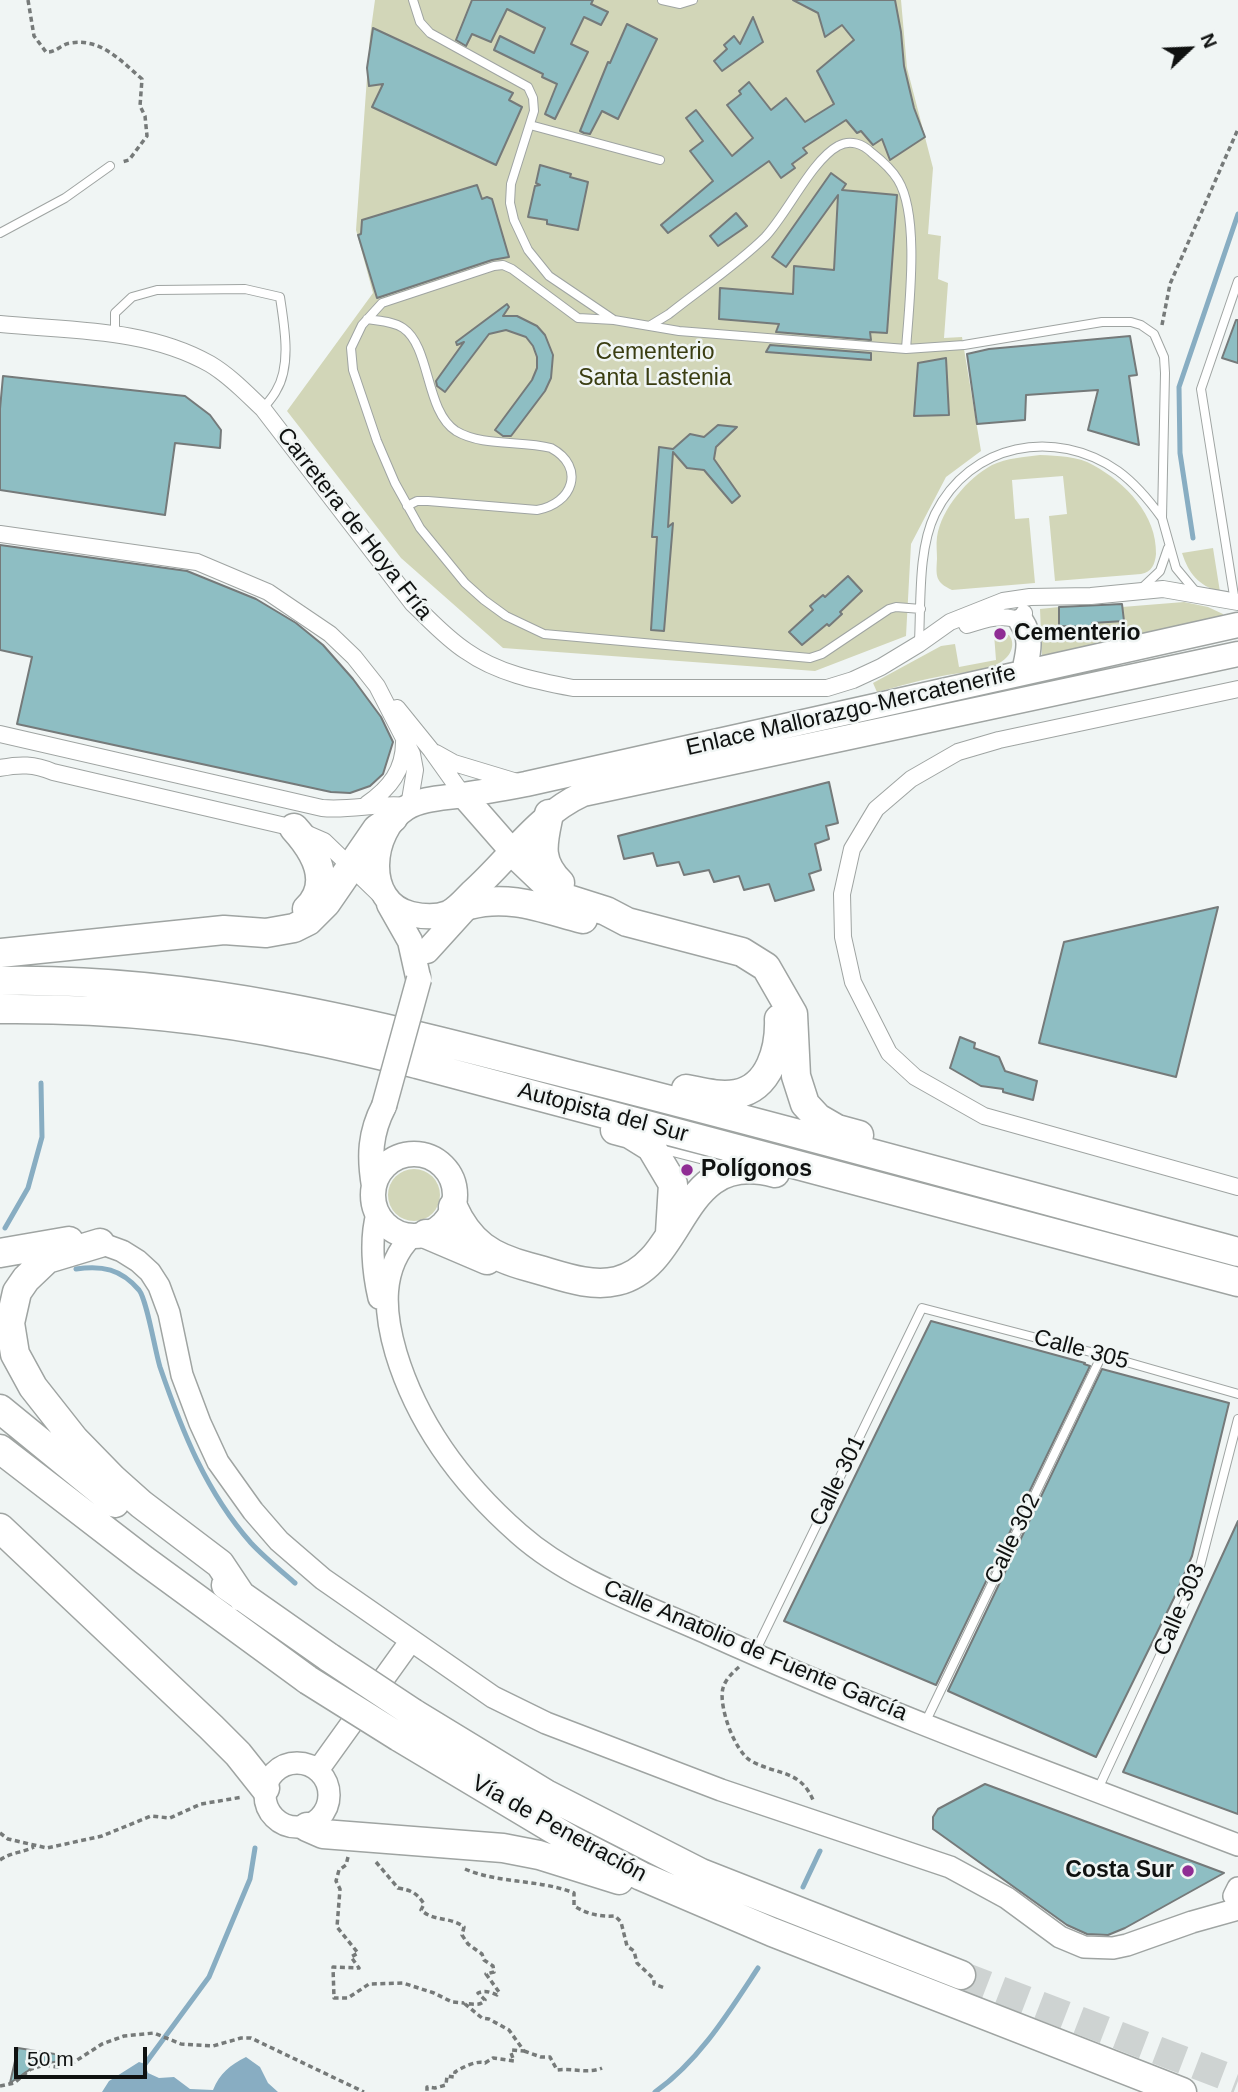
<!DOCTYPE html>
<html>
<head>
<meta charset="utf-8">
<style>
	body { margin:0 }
	#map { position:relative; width:1238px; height:2092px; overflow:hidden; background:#f0f5f4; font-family:Arial,sans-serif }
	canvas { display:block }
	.north { position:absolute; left:1154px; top:14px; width:70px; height:70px; -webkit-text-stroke:5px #f0f5f4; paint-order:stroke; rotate:67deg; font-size:19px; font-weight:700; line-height:28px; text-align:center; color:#0f1110 }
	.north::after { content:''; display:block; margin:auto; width:24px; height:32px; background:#0f1110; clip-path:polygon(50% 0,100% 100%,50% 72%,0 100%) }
	.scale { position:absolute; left:14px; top:2047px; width:133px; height:32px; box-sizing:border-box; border:4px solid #0f1110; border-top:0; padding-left:9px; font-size:21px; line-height:24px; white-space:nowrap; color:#0f1110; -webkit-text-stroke:5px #f0f5f4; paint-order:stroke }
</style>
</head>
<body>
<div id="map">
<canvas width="1238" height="2092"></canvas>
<div class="north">N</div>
<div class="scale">50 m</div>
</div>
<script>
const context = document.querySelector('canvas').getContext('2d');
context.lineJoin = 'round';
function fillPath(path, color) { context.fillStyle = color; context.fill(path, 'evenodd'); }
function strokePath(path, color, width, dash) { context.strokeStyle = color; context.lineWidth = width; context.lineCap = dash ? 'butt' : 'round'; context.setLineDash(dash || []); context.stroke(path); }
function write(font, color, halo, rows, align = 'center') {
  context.font = font + ' Arial,sans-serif'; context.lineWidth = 5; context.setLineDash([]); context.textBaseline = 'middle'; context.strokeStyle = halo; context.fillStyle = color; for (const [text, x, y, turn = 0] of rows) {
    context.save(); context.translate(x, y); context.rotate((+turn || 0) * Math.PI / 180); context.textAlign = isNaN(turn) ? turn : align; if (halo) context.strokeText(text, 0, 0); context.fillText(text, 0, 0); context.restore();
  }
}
fillPath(new Path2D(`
	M 375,0 L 901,0 L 907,68 L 933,168 L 928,234 L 941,236 L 938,279 L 948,283 L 944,338 L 962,337 L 981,451 L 946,477 L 911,544 L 906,636 L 815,671 L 503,648 L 401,558 L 287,411 L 373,293 L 356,230 L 370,36 Z
	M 1040,455 C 1058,456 1078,456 1093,465 C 1126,483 1157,515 1156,554 C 1155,564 1152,572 1141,574 L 1055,581 L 1049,516 L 1067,514 L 1063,476 L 1012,480 L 1015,519 L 1029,518 L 1035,583 L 952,590 C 935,582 936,576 937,559 C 937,552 936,544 937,537 C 941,509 968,478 992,465 C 1007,458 1024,457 1040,455 Z
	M 1213,548 L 1220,592 C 1198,585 1189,574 1182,553 Z
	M 1184,602 L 1208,607 L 1223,614 L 1222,617 L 1042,657 L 1040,609 L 1059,607 L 1059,626 L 1091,627 L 1092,623 L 1123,621 L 1122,607 Z
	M 994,634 L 1009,635 C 1016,644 1011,656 1001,662 C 986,672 964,672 947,675 C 924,679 900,686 877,692 L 873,683 L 941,646 L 955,644 L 959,667 L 996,660 Z
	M388 1195a26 26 0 1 1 52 0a26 26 0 1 1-52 0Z`), '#d2d6b8');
fillPath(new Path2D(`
	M 246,2057 L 260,2067 L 268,2083 L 278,2092 L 102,2092 L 109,2081 L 139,2062 L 145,2064 L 148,2073 L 159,2078 L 174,2077 L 190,2089 L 213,2090 C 220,2073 230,2065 246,2057 Z`), '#88adc2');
strokePath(new Path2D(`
	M 1193,538 L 1180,453 L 1179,387 L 1238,214
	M 5,1228 L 28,1188 L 42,1137 L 41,1083
	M 76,1269 C 102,1265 121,1269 139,1290 C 147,1300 155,1351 160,1367 C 182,1431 206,1492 251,1543 C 264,1557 280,1570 295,1583
	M 803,1887 L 820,1851
	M 145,2064 L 209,1977 L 250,1879 L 255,1848
	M 655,2092 C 699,2061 729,2012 758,1968`), '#88adc2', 5);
const building = new Path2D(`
	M 472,0 L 593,0 L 591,4 L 608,12 L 601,25 L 584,17 L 571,44 L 588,52 L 555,119 L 545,114 L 557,84 L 542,77 L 543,74 L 494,50 L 500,36 L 534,53 L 545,28 L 507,9 L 491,42 L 472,34 L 466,46 L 456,40 Z
	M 793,0 L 895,0 L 901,32 L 904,66 L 914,108 L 925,137 L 890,160 L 882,139 L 873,145 L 861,131 L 857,133 L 846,120 L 803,148 L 807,153 L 792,164 L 795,168 L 781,178 L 769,161 L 668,233 L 661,225 L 713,181 L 690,151 L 703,141 L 686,118 L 696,110 L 732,156 L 753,138 L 727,105 L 741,94 L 739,91 L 749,82 L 771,110 L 786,98 L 805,122 L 834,104 L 817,71 L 854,40 L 842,25 L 825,37 L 818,13 Z
	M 753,17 L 763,42 L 722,71 L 714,61 L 727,49 L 724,45 L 734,36 L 740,44 Z
	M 627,24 L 657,39 L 618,119 L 602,111 L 590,134 L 584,133 L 580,131 L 608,62 L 610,63 Z
	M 373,28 L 513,93 L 509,100 L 522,107 L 496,165 L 372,107 L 383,84 L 369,86 L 367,68 Z
	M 540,165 L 571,174 L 570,177 L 588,182 L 578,230 L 547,224 L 547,220 L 528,217 L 535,186 L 540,185 L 536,183 Z
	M 831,173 L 846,184 L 842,190 L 897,195 L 887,333 L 870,332 L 871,340 L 776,332 L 779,324 L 719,319 L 720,288 L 793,294 L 794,266 L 834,270 L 838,195 L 786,267 L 772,257 Z
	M 477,185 L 482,199 L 487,197 L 492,199 L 509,257 L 492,260 L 377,298 L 358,235 L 361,234 L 362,220 Z
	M 736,213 L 747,226 L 718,246 L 710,236 Z
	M 507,304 L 509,307 L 503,316 L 517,316 L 537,326 L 545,335 L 553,355 L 551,378 L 545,391 L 511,436 L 503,436 L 495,430 L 532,380 L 537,368 L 537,357 L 533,346 L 526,337 L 506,330 L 489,334 L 445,392 L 437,386 L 436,381 L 464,342 L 457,345 L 456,342 Z
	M 1236,320 L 1238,320 L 1238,363 L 1222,358 Z
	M 1130,336 L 1137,375 L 1129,376 L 1139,445 L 1088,430 L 1098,390 L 1026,395 L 1025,420 L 977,424 L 967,354 L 989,349 Z
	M 770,345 L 871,353 L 871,360 L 766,352 Z
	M 946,358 L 949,415 L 914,416 L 918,363 Z
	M 3,376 L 185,396 L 210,415 L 221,430 L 220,448 L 175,443 L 165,515 L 0,490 L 0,409 Z
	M 718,425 L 737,427 L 716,447 L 714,459 L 740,496 L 732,503 L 704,470 L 687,468 L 673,452 L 668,527 L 673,523 L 664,631 L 651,630 L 657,537 L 652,537 L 659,447 L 673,449 L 690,434 L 704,437 Z
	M 0,545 L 187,571 L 256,599 L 296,623 L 323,645 L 353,679 L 381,717 L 393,742 L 383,774 L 370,786 L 350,793 L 331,792 L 17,724 L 32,657 L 0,650 Z
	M 848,576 L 862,591 L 840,612 L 842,614 L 829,626 L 827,624 L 802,645 L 789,632 L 813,610 L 810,606 L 823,595 L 825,597 Z
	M 1122,604 L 1124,621 L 1092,623 L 1092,627 L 1059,626 L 1059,607 Z
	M 829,782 L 838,823 L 826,826 L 829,839 L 815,844 L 821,870 L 809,874 L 814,890 L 775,901 L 769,884 L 744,890 L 739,876 L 714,882 L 709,870 L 684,875 L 679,862 L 657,866 L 653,853 L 624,859 L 618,836 Z
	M 1218,907 L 1176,1077 L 1039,1043 L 1064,942 Z
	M 960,1037 L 975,1043 L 974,1048 L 999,1057 L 1005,1071 L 1037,1081 L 1033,1100 L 1003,1092 L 1003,1089 L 981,1086 L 950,1068 Z
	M 931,1321 L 1085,1363 L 1084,1364 L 1090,1366 L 936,1685 L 784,1621 Z
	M 1102,1369 L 1229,1403 L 1192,1556 L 1174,1598 L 1096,1757 L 948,1691 Z
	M 1238,1521 L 1238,1814 L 1123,1772 Z
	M 985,1784 L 1224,1873 L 1125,1928 L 1108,1935 L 1087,1934 L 1067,1925 L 933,1829 L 933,1817 L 938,1809 Z
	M 18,2048 L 73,2057 L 73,2058 L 35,2066 L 10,2083 Z`);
fillPath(building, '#8ebec3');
strokePath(building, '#757a7a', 2);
strokePath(new Path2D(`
	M 961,1975 L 1238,2081`), '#ced3d2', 28, [28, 14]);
const lane = new Path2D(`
	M 413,0 L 420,22 L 430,33 L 528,87 L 533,98 L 534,111 L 511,184 L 510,203 L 514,220 L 528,250 L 549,276 L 614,320 L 679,331 L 906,349 L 964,345 L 1102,322 L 1131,322 L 1141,325 L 1154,334 L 1164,357 L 1165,373 L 1162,518 L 1176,568 L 1196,592
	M 662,0 L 680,4 L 693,0
	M 530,125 L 660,160
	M 0,233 L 65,198 L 110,166
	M 367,319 C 378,321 393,321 403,328 C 431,347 425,411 456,431 C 483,447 521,440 551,448 C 586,467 573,504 537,510 L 428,501 L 417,501 L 407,506
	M 614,320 L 578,318 L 512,269 L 503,265 L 494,266 L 382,303 L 362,325 L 351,348 L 353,370 L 377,441 L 395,483 L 420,528 L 465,583 L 484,600 L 506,616 L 544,634 L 799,657 L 810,658 L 822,654 L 889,609 L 896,607 L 921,609
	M 651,325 L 669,314 C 699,290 738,264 765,237 C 787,214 812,160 838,146 C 850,139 863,144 872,153 C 881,160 892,170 898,180 C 920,216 909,306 906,349
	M 115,335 L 115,313 L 132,297 L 157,290 L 245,289 L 280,297 C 284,325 292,365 276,391 C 273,397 267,403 263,409
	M 1142,588 L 1160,571 L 1168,548
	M 1235,602 L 1201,389 L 1238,281
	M 919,641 C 921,602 918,549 935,514 C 970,443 1055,427 1118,471 C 1136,484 1149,500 1162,518
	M 661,1149 L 723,1165
	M 755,1652 L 922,1308 L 1102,1355 L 1238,1394
	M 925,1723 L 1102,1355
	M 1098,1789 L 1198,1574 L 1238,1419`);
const street = new Path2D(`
	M 0,324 C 70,331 147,328 210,364 C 230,376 246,393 263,409 L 413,604 C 430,620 446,638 466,651 C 497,673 536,681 573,688 L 827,688 L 853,680 L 881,667 L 919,644 L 950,622 L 1003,601 L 1030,597 L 1091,596 L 1163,589 L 1238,602
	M 0,534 L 197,562 L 268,592 L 330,634 L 354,657 L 377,686 L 412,754 L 415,770 L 409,806 C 380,802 351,811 322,808 L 0,734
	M 967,625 C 985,619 1003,613 1021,621 L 1024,613
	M 1238,689 L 999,740 L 958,752 L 911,779 L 876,809 L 852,849 L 842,894 L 843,937 L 853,982 L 889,1053 L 915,1077 L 984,1116 L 1238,1187
	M 397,708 L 431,750 L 463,795
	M 436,753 L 454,763 L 517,782
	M 0,768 C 20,764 34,764 53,772 L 294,828 L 324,841 L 380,895
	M 367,804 C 390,788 404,770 404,742`);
const secondary = new Path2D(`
	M 377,1214 C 370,1239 373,1272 379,1298
	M 412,1236 C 380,1268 384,1312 396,1353 C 418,1426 462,1484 519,1534 C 572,1581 645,1605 709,1634 C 882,1712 1061,1777 1238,1845
	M 100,1243 L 122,1251 L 138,1261 L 150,1272 L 159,1286 L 169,1313 L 182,1375 L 200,1423 L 218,1462 L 253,1511 L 279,1541 L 323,1579 L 493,1697 L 546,1723 L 721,1790 L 950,1867 L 1007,1898 L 1060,1937 L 1084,1947 L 1113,1948 L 1127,1945 L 1192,1922 L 1238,1909
	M265 1795a32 32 0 1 1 64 0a32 32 0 1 1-64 0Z
	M 318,1770 L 410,1642
	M 1234,1896 L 1238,1888`);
const primary = new Path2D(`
	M 1021,621 C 1033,639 1028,653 1024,672
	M 1238,625 L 526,784 C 505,788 484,792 463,795 C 445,798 422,798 406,808 C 370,831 363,902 411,914 C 424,917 436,918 448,913 C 457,909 465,899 472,892 C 509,859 537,815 583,794 L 1238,654
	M 463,795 L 512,851
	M 389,904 L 410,941 L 418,977
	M 427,951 L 466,908
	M373 1195a41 41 0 1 1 82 0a41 41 0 1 1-82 0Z
	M 374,1186 C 369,1156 370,1133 384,1106`);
const highway = new Path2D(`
	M 549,814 C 543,843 537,860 560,883
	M 294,828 C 314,850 335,883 307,909
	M 512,851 L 555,892 L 565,898 L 606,911 L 627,922 L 742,952 L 766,967 L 793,1014 L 796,1076 L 805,1104 L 818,1118 L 837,1129 L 859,1135
	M 469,905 C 510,894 544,909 583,919
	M 0,953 L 224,930 L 266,933 L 294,928 L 308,921 L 326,903 L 377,829 L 393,818
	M 0,981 C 202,977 390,1028 584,1078 C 802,1133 1020,1194 1238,1252
	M 0,1009 C 100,1008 204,1017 302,1038 C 340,1045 378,1055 417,1064 L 1238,1282
	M 686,1089 C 702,1092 719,1097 736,1094 C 770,1088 780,1048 779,1019
	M 615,1130 L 630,1134 L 651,1147 L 673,1184 L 670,1233
	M 453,1207 C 469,1243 491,1257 529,1267 C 557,1274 588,1288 617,1281 C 687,1264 677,1147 775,1173
	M 426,1234 L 487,1260
	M 100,1243 L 47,1259 L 26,1279 L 17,1292 L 10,1323 L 15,1354 L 33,1387 L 74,1439 L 113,1479 L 141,1504 L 220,1564 L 242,1597
	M 0,1253 L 69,1241
	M 0,1409 L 115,1503
	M 0,1449 L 144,1560 L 308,1680
	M 0,1528 L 211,1727 L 238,1754 L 265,1788
	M 226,1585 L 330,1658
	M 413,1713 L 546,1794 L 701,1873 L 961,1975
	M 399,1737 L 573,1841 L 641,1876 L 772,1932 L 1182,2092
	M 307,1827 L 323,1834 L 503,1848 L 539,1855 L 619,1880`);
strokePath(lane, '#9fa4a2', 10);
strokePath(street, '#9fa4a2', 18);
strokePath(secondary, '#9fa4a2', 24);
strokePath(primary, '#9fa4a2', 27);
strokePath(highway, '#9fa4a2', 31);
strokePath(new Path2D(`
	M 28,0 L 34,36 L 46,52 C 56,53 61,44 71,43 C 101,38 121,61 142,79 L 140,106 L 145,116 L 147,136 L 129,160 L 122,162
	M 1162,325 L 1170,284 L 1238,129
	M 739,1667 C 733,1672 725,1680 723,1688 C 718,1706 735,1752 751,1761 C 776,1775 800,1769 813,1800
	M 0,1833 L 8,1839 L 47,1848 L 102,1836 L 151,1816 L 170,1818 L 201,1804 L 243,1797
	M 348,1857 L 346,1865 L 339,1870 L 336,1881 L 340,1889 L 337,1927 L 358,1953 L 351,1957 L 359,1968 L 333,1967 L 334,1998 L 348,1998 L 369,1984 L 403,1983 L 434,1993 L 452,2002 L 464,2003
	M 0,1860 C 11,1852 22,1853 34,1847
	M 376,1862 L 398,1888 C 411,1890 417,1893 424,1904 L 421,1910 C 434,1922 449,1916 464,1927 L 462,1935 L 468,1944 L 482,1954 L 484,1960 L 493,1966 L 494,1972 L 486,1974 L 499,1992 L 497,1995 C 490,1992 485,1990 478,1993 L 485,2000 C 480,2007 472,2003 465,2004 L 482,2018 L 489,2019 L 509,2030 L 524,2051 L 512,2050 L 511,2053 L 514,2061 L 493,2058 L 485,2063 C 477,2060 463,2067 455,2072 L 454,2077 L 447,2076 L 446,2085 L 435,2088 L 427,2087 L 427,2092
	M 465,1869 C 500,1884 539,1879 574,1893 L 574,1906 C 587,1914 600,1917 615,1916 L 621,1922 L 627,1946 L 634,1951 L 637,1963 L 654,1979 L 654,1984 L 665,1988
	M 524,2051 L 541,2057 L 550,2057 L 557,2070 C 572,2068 589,2074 602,2068
	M 0,2086 L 14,2083 L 31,2069 L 45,2065 L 57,2067 L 71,2064 L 102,2044 L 124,2036 L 154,2033 L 181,2044 L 213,2046 L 241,2038 L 251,2038 L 364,2092`), '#767a79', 3.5, [5, 3.5]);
strokePath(lane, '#fff', 8);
strokePath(street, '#fff', 16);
strokePath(secondary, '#fff', 21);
strokePath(primary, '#fff', 24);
strokePath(highway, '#fff', 28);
const primaryBridge = new Path2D(`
	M 384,1106 L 419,979`);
const highwayBridge = new Path2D(`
	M 330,1658 L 413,1713
	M 308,1680 L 399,1737`);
strokePath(primaryBridge, '#9fa4a2', 27, []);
strokePath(highwayBridge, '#9fa4a2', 31, []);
strokePath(primaryBridge, '#fff', 24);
strokePath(highwayBridge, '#fff', 28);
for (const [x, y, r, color] of [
	[1000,634,7,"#8f2d94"],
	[687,1170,7,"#8f2d94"],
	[1188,1871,7,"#8f2d94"]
]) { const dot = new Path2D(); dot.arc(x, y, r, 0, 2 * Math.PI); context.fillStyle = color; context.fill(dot); strokePath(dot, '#f0f5f4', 2.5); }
write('23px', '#3a3d11', '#f0f5f4', [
	["Cementerio",655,353],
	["Santa Lastenia",655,379]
]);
write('23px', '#0f1110', '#f0f5f4', [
	["Carretera de Hoya Fría",354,524,52],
	["Enlace Mallorazgo-Mercatenerife",851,711,-13],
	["Autopista del Sur",603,1113,15],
	["Calle 305",1081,1350,15],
	["Calle 301",838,1481,-64],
	["Calle 302",1013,1539,-64],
	["Calle 303",1180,1610,-67],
	["Calle Anatolio de Fuente García",755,1651,23],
	["Vía de Penetración",559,1829,29]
]);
write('bold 23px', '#0f1110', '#f0f5f4', [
	["Cementerio",1014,634],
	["Polígonos",701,1170],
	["Costa Sur",1174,1871,"right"]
], 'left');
</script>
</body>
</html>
